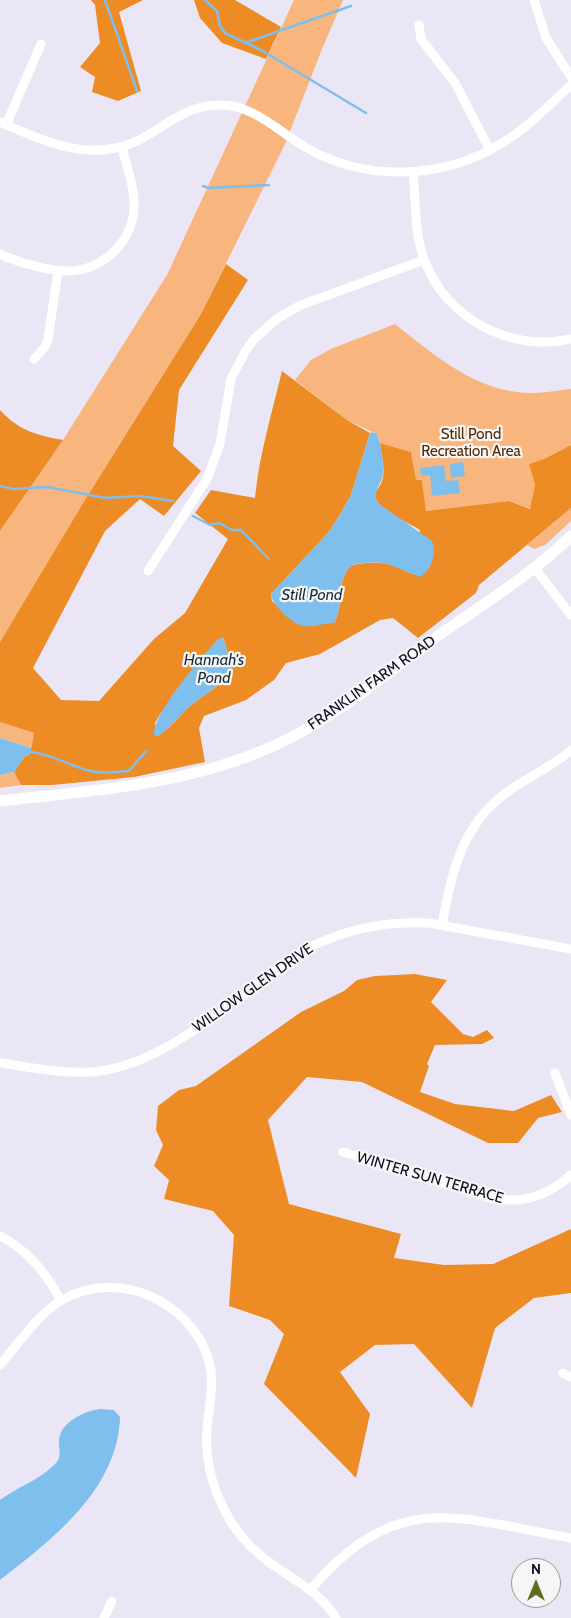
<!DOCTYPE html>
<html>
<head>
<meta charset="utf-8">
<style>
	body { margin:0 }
	#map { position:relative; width:571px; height:1618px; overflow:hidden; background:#ebe6f5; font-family:Cabin,sans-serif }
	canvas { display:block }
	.north { position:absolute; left:511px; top:1558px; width:50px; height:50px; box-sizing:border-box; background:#f6f6f6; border:1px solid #9b97a0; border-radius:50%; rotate:0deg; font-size:14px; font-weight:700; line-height:20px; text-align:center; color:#120820 }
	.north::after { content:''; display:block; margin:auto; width:18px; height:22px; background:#5d6e1b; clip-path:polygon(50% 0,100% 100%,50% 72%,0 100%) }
</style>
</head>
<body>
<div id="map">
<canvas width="571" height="1618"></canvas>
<div class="north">N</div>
</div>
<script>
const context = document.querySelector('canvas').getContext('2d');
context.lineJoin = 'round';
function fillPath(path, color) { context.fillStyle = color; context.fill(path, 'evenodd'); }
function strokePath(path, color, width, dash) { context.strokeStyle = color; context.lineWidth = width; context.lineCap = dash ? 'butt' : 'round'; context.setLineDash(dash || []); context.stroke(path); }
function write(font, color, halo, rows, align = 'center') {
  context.font = font + ' Cabin,sans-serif'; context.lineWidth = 4.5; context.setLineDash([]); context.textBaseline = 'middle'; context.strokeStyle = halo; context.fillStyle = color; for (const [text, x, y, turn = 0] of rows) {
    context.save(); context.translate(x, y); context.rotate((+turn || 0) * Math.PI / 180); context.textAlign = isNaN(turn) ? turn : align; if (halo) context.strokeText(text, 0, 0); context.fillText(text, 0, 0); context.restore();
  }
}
fillPath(new Path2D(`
	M 294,0 L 343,0 L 322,49 L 285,144 L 201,314 L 80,508 L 0,642 L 0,531 L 63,440 L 167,275 Z
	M 395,324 C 435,356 479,394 533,393 C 545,393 559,390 571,389 L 571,445 L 544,459 L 529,464 L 535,485 L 531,509 L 509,501 L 426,511 L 422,480 L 416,481 L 411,452 L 380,443 L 377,434 L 347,420 L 295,380 L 311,360 L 331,349 Z
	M 571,508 L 571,521 L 545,545 L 534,549 L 527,545 Z
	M 0,722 L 34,733 L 31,748 L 0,738 Z
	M 14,772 L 21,785 L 0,788 L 0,775 Z`), '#f8b57d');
fillPath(new Path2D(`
	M 91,0 L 143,0 L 119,12 L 141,91 L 118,101 L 92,92 L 95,77 L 80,67 L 100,43 L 95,5 Z
	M 194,0 L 235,0 L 281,27 L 266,59 L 222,43 L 200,18 Z
	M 226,264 L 248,280 L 179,390 L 173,446 L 201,471 L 164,516 L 140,499 L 105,531 L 33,668 L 61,700 L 99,701 L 154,639 L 185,613 L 228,539 L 195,513 L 211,490 L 255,498 C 259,455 272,413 282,371 L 347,420 L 370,433 L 351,495 L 340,515 L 328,533 L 271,594 L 272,601 L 296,623 L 334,623 C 345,604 335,579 352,565 C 376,560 391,562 413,574 L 420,530 C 410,524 379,509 376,499 C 373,491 380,488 382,481 C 386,470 381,454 380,443 L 411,452 L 416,480 L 422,480 L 426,511 L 509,501 L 530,509 L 535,485 L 529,464 L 544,459 L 571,445 L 571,508 L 479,585 L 476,593 L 418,638 L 393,618 L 380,620 L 320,654 L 286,663 L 274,680 L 246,700 L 204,716 L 199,728 L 205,762 L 134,777 L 52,785 L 21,785 L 14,772 L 24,757 L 30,754 L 34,733 L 0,722 L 0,642 L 80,508 L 201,314 ZM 223,637 L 233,671 C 221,686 205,693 190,706 C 179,716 171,727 158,736 L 155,723 L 159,716 L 188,676 Z
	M 0,410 C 19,431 37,435 63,440 L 0,531 Z
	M 415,974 L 447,980 L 431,1002 L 463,1034 L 473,1037 L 487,1030 L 494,1038 L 482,1044 L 435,1045 L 427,1064 L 429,1066 L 420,1092 L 455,1104 L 514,1111 L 551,1095 L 562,1112 L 538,1118 L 518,1143 L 488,1143 L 362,1082 L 307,1077 L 268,1120 L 289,1204 L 401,1234 L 394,1258 L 444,1265 L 493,1264 L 571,1229 L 571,1293 L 534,1298 L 495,1328 L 472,1408 L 414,1344 L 375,1345 L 340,1372 L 370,1414 L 356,1478 L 264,1384 L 284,1334 L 270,1320 L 229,1306 L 234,1235 L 213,1211 L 164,1199 L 169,1180 L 154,1166 L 163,1145 L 156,1130 L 158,1106 L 179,1090 L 196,1086 L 301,1012 L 344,991 L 357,980 L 375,976 Z`), '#ed8c24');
fillPath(new Path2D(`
	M 373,432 L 377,434 C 381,445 383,458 383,470 C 384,483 371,491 378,503 L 432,541 C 437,553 432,570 420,577 C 390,566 386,558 352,565 C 335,579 345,604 334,623 C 324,623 312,628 303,626 C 292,624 271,604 271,594 L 328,533 L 340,515 L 351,495 L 370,433 Z
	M 463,462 L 465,476 L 451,478 L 450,464 Z
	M 444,465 L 446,481 L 458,480 L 460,493 L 432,496 L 430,475 L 421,476 L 420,468 Z
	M 223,637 L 233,671 C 221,686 205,693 190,706 C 179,716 171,727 158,736 L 154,735 C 154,711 201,659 217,640 Z
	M 0,738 L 31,748 L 30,754 L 24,757 L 14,772 L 0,775 Z
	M 100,1409 L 114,1410 L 120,1417 C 118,1489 53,1539 0,1580 L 0,1500 C 17,1487 40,1480 55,1464 C 63,1457 58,1448 59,1439 C 62,1421 85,1411 100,1409 Z`), '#7ebfee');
strokePath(new Path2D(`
	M 105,0 L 137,91
	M 205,0 L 217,11 L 220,26 L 225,33 L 261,50 L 366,113
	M 245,43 L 351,6
	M 203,186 L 209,188 L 269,185
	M 0,486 L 13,489 L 47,487 L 105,498 L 140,496 L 173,501
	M 193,516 L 210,525 L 219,523 L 232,530 L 241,530 L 269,559
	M 31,752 C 50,754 67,764 86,770 C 100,774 114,772 129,771 L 146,751`), '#7ebfee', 2.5);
strokePath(new Path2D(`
	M 534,0 L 546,38 L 571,77
	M 419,25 L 421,39 L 455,83 L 490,150
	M 0,122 C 52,145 100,167 153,132 C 175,118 194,104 222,105 C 255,106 278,131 305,147 C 365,182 443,180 502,143 C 528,128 549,105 571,85
	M 6,125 L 41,44
	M 413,172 C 416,200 414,232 424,259 C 445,318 510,353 571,339
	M 0,254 C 17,262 51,272 70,271 C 106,269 135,238 134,203 C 134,184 126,165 122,147
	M 34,359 L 45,347 L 48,339 L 58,271
	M 534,567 L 571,615
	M 148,571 L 207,479 L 220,444 L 231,379 L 245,352 L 254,339 L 278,318 L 301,305 L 424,260
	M 442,925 C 452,871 462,823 510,790 C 530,776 553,766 571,750
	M 0,1063 C 30,1067 61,1074 91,1072 C 170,1067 247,985 314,945 C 352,928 387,921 429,923 L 571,949
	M 555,1073 L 571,1115
	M 343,1152 L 490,1198 C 523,1204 546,1197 571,1175
	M 0,1236 C 28,1250 47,1274 61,1301
	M 0,1365 C 19,1343 37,1315 62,1300 C 118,1268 191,1301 209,1361 C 215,1384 209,1406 207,1429 C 205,1456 211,1485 224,1509 C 235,1532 253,1551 273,1565 C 297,1582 320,1592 336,1618
	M 563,1373 L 571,1377
	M 311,1589 C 398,1488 455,1518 571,1538
	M 104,1618 L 112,1601`), '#fff', 9);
strokePath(new Path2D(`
	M 0,801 C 104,789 209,784 303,731 C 348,706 388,673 429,642 C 477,608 529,577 571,536`), '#fff', 11);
write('15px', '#4e2900', '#f6f6f6', [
	["Still Pond",471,435],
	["Recreation Area",471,452]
]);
write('15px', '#120820', '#f6f6f6', [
	["FRANKLIN FARM ROAD",372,683,-35],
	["WILLOW GLEN DRIVE",253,988,-35],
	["WINTER SUN TERRACE",430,1178,16]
]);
write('italic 16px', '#182c3b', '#f6f6f6', [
	["Still Pond",312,595],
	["Hannah's",214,660],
	["Pond",214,678]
]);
</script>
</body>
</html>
